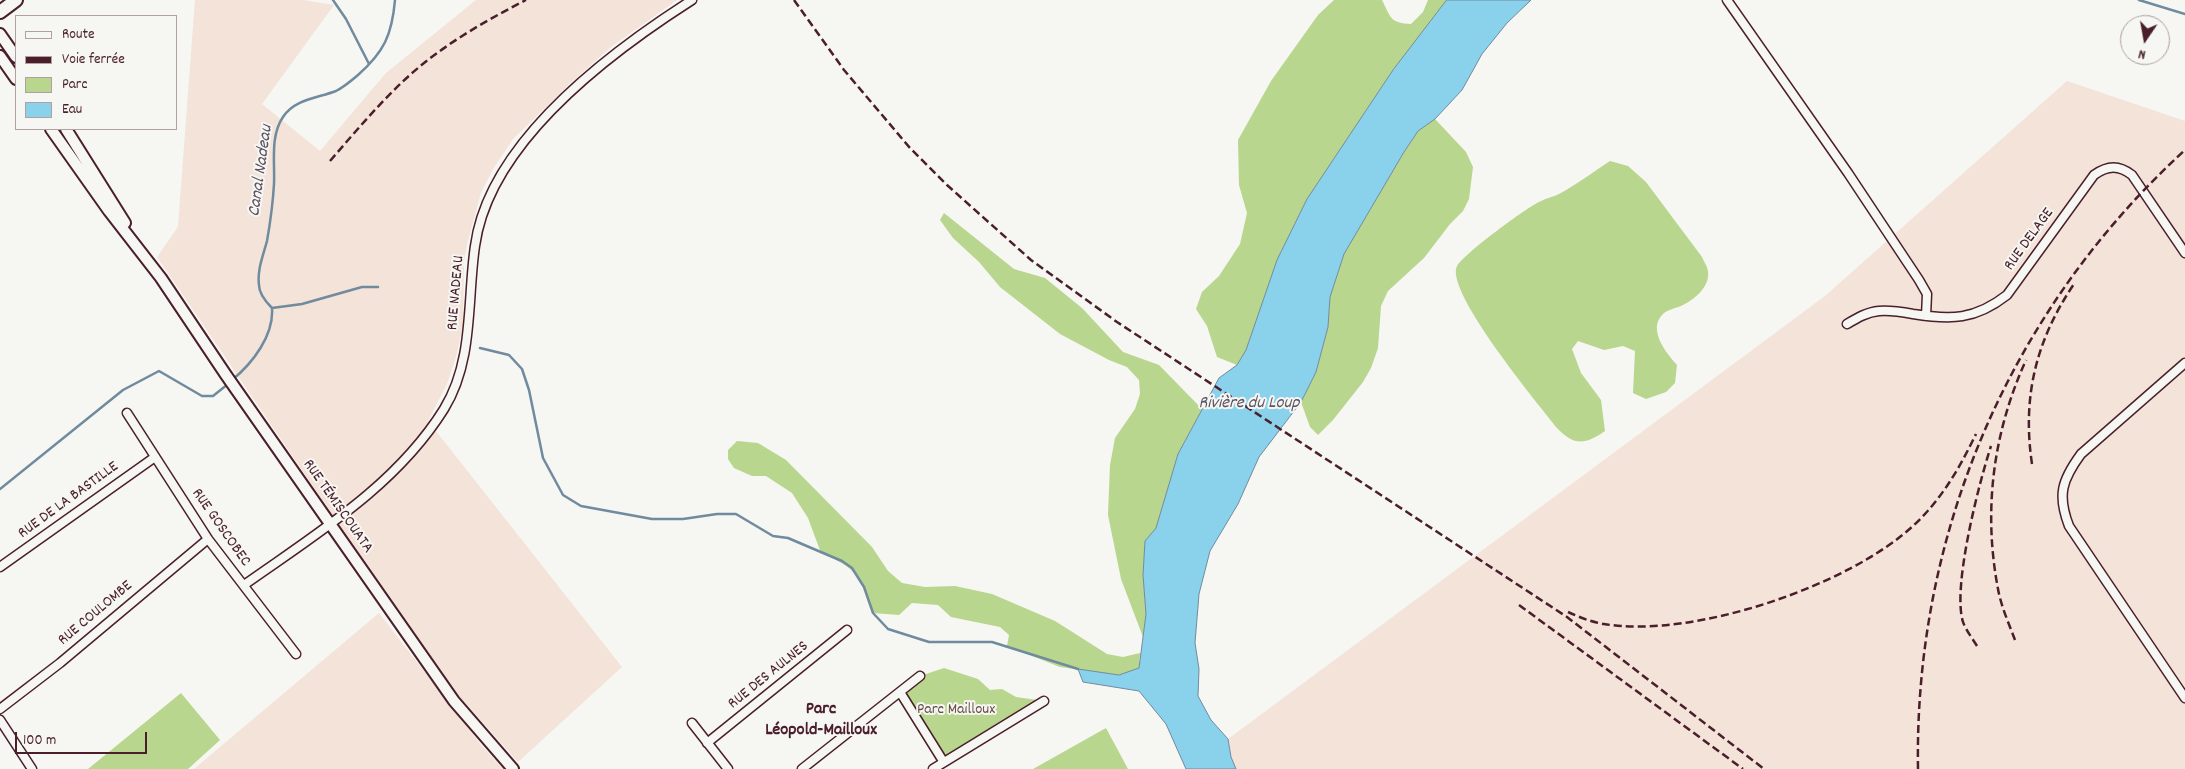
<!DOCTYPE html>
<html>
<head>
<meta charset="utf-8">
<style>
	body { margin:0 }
	#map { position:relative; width:2185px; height:769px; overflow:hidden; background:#f6f6f2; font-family:Dekko,sans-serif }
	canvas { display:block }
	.legend { position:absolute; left:15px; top:15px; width:162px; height:115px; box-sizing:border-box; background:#f6f6f2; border:1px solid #b1a0a2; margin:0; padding:6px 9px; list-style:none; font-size:15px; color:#4a1f2b }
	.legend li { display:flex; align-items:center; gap:10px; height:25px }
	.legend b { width:25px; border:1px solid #b1a0a2 }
	.north { position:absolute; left:2120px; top:15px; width:50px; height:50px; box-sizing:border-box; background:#f6f6f2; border:1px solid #b1a0a2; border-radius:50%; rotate:192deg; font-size:14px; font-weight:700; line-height:20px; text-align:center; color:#4a1f2b }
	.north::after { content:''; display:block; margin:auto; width:18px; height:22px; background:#4a1f2b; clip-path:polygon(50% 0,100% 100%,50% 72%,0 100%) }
	.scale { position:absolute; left:15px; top:732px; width:132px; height:22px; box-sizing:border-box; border:2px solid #4a1f2b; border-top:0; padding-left:6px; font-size:15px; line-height:18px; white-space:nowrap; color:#4a1f2b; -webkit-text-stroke:4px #f6f6f2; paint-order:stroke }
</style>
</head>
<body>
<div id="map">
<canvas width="2185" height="769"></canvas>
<ul class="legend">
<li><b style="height:6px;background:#f6f6f2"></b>Route</li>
<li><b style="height:6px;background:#4a1f2b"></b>Voie ferrée</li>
<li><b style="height:14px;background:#b8d68e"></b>Parc</li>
<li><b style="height:14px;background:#8ad1eb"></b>Eau</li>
</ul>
<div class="north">N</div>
<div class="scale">100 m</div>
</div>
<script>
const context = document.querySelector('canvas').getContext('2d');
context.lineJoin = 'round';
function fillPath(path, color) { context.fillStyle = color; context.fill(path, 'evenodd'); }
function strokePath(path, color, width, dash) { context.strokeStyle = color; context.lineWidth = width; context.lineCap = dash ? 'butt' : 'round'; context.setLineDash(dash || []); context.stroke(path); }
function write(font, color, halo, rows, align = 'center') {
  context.font = font + ' Dekko,sans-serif'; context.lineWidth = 4; context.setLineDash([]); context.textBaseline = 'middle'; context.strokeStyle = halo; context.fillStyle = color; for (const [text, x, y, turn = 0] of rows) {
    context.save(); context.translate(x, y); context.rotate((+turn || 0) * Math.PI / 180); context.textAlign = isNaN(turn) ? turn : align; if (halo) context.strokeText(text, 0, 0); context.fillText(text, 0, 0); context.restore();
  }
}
fillPath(new Path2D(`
	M 195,0 L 303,0 L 334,5 L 262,104 L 320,151 L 386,73 L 476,0 L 677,0 L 611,47 L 576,78 L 513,139 L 493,169 L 481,193 L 467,244 L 464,262 L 463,325 L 456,357 L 447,384 L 428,421 L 622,667 L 518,762 L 460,697 L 344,532 L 157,257 L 178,227 Z
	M 2067,81 L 2185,121 L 2185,769 L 1236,769 L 1231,757 L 1228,739 L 1825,296 Z
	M 379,613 L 481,745 L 503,769 L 194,769 Z`), '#f3e3d9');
fillPath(new Path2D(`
	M 1334,0 L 1382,0 C 1391,18 1390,23 1411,24 L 1423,12 L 1428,0 L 1447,0 L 1393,70 L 1307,199 L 1277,260 L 1246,350 L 1237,365 L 1217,357 L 1207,326 L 1196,309 L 1202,292 L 1219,276 L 1240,244 L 1247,213 L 1239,185 L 1238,140 L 1271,81 L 1318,15 Z
	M 1435,119 L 1466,152 L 1473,167 L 1469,199 L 1463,211 L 1450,224 L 1424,258 L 1388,291 L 1381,306 L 1378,348 L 1371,368 L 1363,382 L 1333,420 L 1318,435 L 1310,427 L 1301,402 L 1316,372 L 1328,327 L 1330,297 L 1344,254 L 1404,152 L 1418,131 Z
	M 1610,161 L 1628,166 L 1646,182 L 1702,257 C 1704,262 1708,267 1708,272 C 1710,287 1694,300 1681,306 C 1676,308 1667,310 1663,314 C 1647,329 1666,353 1677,365 L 1675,383 L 1666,392 L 1646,399 L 1633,393 L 1635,351 L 1623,346 L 1604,350 L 1578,341 L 1572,349 L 1581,373 L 1601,400 L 1605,431 C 1585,445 1574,446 1557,428 C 1540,406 1444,291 1457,266 C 1465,253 1527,207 1541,201 C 1547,198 1553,197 1559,194 C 1576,185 1593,172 1610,161 Z
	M 944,213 L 1014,269 L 1045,278 L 1082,308 L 1123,352 L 1159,365 L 1202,409 L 1178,454 L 1156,528 L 1145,541 L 1143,575 L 1146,614 L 1143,637 L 1121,579 L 1108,515 L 1110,465 L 1115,438 L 1135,409 L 1140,394 L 1139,380 L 1127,367 L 1109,360 L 1060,334 L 1000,287 L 979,262 L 953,238 L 940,220 Z
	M 737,441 L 758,443 L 786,460 L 872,547 L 888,571 L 902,583 L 925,587 L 955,586 L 992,594 L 1055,621 L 1107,654 L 1123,657 L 1140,653 L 1139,668 L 1120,675 L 1060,667 L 1007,646 L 1009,635 L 1000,627 L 951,617 L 938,605 L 912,603 L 899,615 L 873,613 C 861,577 857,568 821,553 L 808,518 L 792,493 L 766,476 L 752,476 L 734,468 L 728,459 L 728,450 Z
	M 944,668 L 978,679 L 990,690 L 1002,689 L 1016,697 L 1044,701 L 943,761 L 900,692 L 920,676 Z
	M 181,693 L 220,740 L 188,769 L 88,769 Z
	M 1106,728 L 1128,769 L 1033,769 Z`), '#b8d68e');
const water = new Path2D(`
	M 1447,0 L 1531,0 L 1507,23 L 1482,54 L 1462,90 L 1435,119 L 1418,131 L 1404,152 L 1344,254 L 1330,297 L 1328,327 L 1316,372 L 1301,402 L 1259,457 L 1238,504 L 1210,551 L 1199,594 L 1195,643 L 1199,669 L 1198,696 L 1211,720 L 1228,739 L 1231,757 L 1236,769 L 1186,769 L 1166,724 L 1139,691 L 1083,682 L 1078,669 L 1119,675 L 1139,668 L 1146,614 L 1143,575 L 1145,541 L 1156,528 L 1178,454 L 1219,378 L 1237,365 L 1246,350 L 1277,260 L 1307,199 L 1393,70 Z`);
fillPath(water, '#8ad1eb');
strokePath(water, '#708a9e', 1);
strokePath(new Path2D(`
	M 333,0 L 346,19 L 369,64
	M 2139,0 L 2185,14
	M 272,308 C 266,302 259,294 259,285 C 257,270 263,256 267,241 C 270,224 273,201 274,184 C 275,162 270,136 283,117 C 295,99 318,98 336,91 C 344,87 351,81 358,75 C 384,52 392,35 395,0
	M 272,308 L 302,304 L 362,287 L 378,287
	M 480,348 L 509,355 L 522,369 L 529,390 L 543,458 L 563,495 L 581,506 L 652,519 L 683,519 L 717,514 L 736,514 L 773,536 L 788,538 L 802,544 L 842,561 L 852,568 L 864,587 L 873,613 L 888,629 L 929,642 L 992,642 L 1078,669
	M 232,380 C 253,363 274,335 272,308
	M 0,489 L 123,390 L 159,371 L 202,396 L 213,396 L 228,384`), '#708a9e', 2.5);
const minor = new Path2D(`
	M 1727,0 L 1848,173 L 1919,280 L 1927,294 L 1926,316
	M 1847,324 C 1857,318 1867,312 1879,311 C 1890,310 1902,312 1913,314 C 1951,320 1975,320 2007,295 L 2094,175 C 2108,165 2119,165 2132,175 L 2185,253
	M 2185,363 L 2081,454 C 2062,480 2057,495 2069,526 L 2185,698
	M 127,413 L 208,539 L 296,654
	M 0,567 L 155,457
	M 244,585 C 316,534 396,486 444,409 C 474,361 467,300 475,246 C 489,142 609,53 692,0
	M 900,692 L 943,761
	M 0,709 L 60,663 L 208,539
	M 0,720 L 32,769
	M 692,723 L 728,769
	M 707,743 L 847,630
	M 802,769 L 920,676
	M 933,769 L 1044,701`);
const secondary = new Path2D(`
	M 0,34 L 16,57
	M 0,56 L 16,79
	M 51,129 L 109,211 L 161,278 L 226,375 L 454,701 L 513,769
	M 66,129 L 125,223`);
const trunk = new Path2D(`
	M 0,12 L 16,0`);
strokePath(minor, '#4a1f2b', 11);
strokePath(secondary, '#4a1f2b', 14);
strokePath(trunk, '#4a1f2b', 16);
strokePath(minor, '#f6f6f2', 8);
strokePath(secondary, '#f6f6f2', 10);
strokePath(trunk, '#f6f6f2', 12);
strokePath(new Path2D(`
	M 794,0 L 844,70 L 910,148 L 947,185 L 1031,260 L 1117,322 L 1567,617 L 1764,769
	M 330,161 C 356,131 381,101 411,74 C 445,44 485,21 526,0
	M 2032,464 C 2022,397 2036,340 2074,284
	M 1519,605 L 1743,769
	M 1568,612 C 1579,617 1591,622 1604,624 C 1692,639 1849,586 1914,525 C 1942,499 1960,467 1976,434
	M 2015,640 C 2009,624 2001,606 1998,589 C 1983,510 1993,433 2026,360
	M 1977,646 C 1972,638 1966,630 1963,622 C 1952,587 1979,483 1991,446
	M 1918,769 C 1914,532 2011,309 2185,150`), '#4a1f2b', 2.5, [8, 4]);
write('16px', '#4a1f2b', '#f6f6f2', [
	["RUE DELAGE",2030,240,-54],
	["RUE NADEAU",457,293,-85],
	["RUE DE LA BASTILLE",69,501,-36],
	["RUE TÉMISCOUATA",337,507,55],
	["RUE GOSCOBEC",220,528,55],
	["RUE COULOMBE",96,614,-40],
	["RUE DES AULNES",769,676,-39]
]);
write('16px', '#664d44', '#f6f6f2', [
	["Parc Mailloux",956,711]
]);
write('italic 18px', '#5d5465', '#f6f6f2', [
	["Canal Nadeau",262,171,-82],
	["Rivière du Loup",1249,405]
]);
write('bold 18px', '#4a1f2b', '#f6f6f2', [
	["Parc",821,711],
	["Léopold-Mailloux",821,732]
]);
</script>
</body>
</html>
